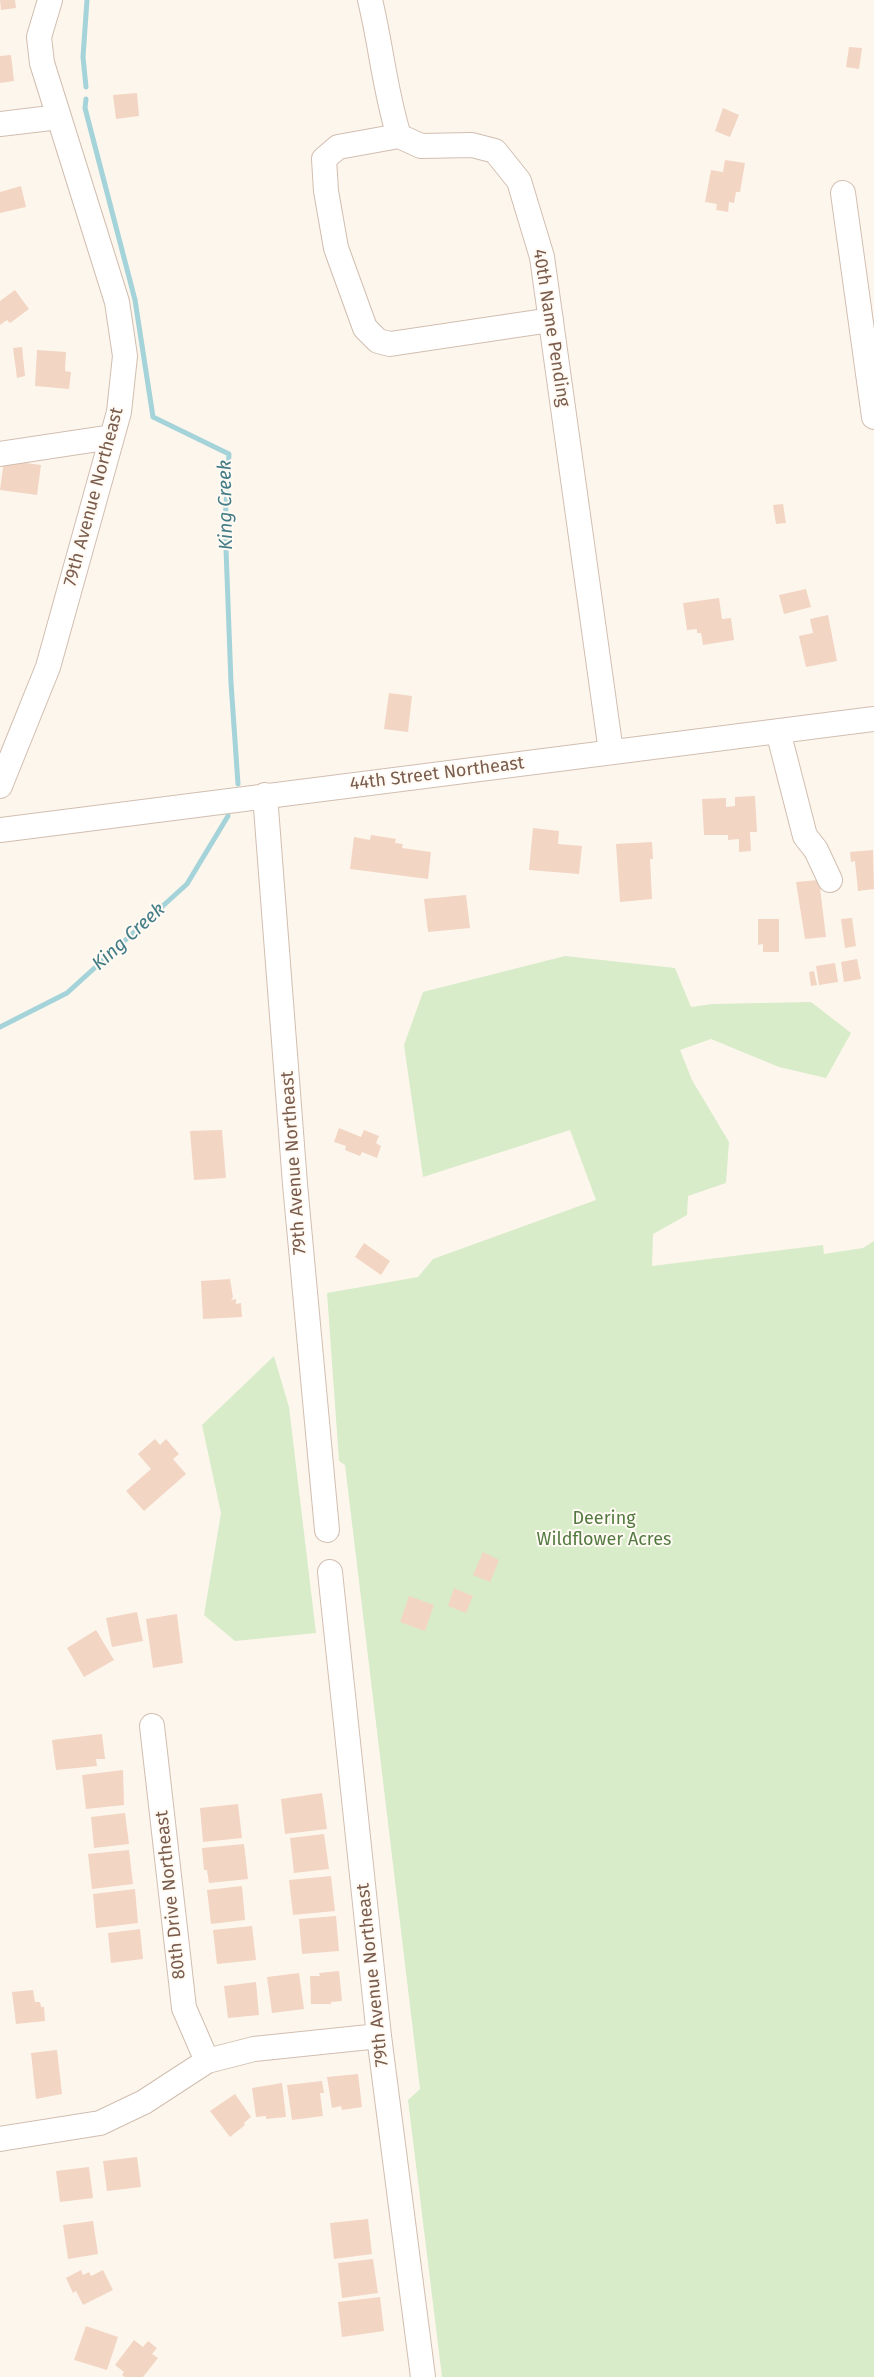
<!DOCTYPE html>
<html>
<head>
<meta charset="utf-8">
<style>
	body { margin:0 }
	canvas { display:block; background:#fdf6ec }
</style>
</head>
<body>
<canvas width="874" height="2377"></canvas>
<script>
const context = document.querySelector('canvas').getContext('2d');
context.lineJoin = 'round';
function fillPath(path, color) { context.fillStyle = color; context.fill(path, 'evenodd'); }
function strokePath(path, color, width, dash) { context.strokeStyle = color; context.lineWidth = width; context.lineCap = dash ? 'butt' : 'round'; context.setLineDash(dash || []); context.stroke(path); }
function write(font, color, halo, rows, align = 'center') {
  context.font = font + ' "Fira Sans",sans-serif'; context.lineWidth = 4; context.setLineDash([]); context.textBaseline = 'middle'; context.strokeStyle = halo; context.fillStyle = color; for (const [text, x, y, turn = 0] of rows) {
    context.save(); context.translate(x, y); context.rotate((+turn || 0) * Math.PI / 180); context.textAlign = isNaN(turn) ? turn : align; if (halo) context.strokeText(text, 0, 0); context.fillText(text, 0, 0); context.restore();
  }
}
fillPath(new Path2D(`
	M 565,956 L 675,968 L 691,1007 L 712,1004 L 811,1002 L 851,1033 L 826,1078 L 779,1067 L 711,1039 L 680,1050 L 692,1080 L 729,1142 L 726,1183 L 688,1196 L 687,1215 L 653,1234 L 652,1266 L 823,1245 L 824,1254 L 863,1248 L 874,1241 L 874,2377 L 442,2377 L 408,2100 L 420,2089 L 345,1465 L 339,1461 L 327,1293 L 418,1277 L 433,1259 L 596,1200 L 570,1130 L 423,1177 L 404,1045 L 423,992 Z
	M 274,1356 L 289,1407 L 316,1633 L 235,1641 L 204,1615 L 221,1513 L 202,1425 Z`), '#d8ecc9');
strokePath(new Path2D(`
	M 86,87 L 83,57 L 87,0
	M 86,99 L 85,108 L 135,300 L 153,417 L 229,454 L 225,522 L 231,683 L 238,784
	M 0,1027 L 67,993 L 187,884 L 228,816`), '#a5d3da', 5);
fillPath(new Path2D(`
	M 0,0 L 15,0 L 16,8 L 1,10 Z
	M 849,47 L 862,48 L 859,69 L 846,67 Z
	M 11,55 L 14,81 L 0,83 L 0,56 Z
	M 137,93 L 139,116 L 116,119 L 113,95 Z
	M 723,108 L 739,115 L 730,137 L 715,131 Z
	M 725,160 L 745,163 L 740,192 L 736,192 L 734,203 L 729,202 L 728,212 L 716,210 L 717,204 L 705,202 L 711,170 L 723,172 Z
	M 21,186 L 26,207 L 0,213 L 0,192 Z
	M 15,290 L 29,309 L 10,323 L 7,320 L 0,325 L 0,301 Z
	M 22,347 L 25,376 L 17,378 L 13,348 Z
	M 37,350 L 66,352 L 65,371 L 71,372 L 69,389 L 35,386 Z
	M 4,460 L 41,465 L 37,495 L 0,490 Z
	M 783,504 L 786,523 L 776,524 L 773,505 Z
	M 806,589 L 811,607 L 784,614 L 779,595 Z
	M 719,598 L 722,619 L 731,618 L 734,640 L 703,645 L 701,633 L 697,633 L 697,629 L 687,630 L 683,603 Z
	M 828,615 L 837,661 L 806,667 L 799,636 L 813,633 L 810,619 Z
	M 389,693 L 412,696 L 408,732 L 384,729 Z
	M 755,796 L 757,832 L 750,832 L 751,851 L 739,852 L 739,839 L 728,840 L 728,835 L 704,835 L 702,799 L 726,798 L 726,807 L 735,806 L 735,797 Z
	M 533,828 L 559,831 L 558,844 L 582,846 L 579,874 L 529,870 Z
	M 371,835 L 396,839 L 395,843 L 403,844 L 402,848 L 431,852 L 428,879 L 350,869 L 354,837 L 370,840 Z
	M 652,842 L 653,859 L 650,859 L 652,899 L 620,902 L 616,844 Z
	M 873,850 L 874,889 L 858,891 L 855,861 L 851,862 L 850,852 Z
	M 819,880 L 826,937 L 805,939 L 796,882 Z
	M 466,895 L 470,928 L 428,932 L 424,899 Z
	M 852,918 L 856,946 L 845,948 L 841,919 Z
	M 758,919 L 779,919 L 779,952 L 763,952 L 763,944 L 758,945 Z
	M 857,959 L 861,979 L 844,982 L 841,962 Z
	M 835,963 L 838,982 L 819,985 L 816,966 Z
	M 814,971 L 817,985 L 811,986 L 809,972 Z
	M 339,1128 L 361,1137 L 364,1130 L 379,1136 L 376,1143 L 381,1146 L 377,1158 L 362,1152 L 360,1156 L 345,1150 L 346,1146 L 334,1142 Z
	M 222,1130 L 226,1178 L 194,1180 L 190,1131 Z
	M 364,1243 L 390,1261 L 381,1275 L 355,1257 Z
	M 230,1279 L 233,1297 L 231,1300 L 236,1299 L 236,1304 L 241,1303 L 242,1317 L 203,1319 L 201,1281 Z
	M 155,1439 L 160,1445 L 166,1439 L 179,1454 L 173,1459 L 186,1474 L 144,1511 L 126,1491 L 151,1469 L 138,1454 Z
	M 483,1552 L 499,1560 L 490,1582 L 473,1575 Z
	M 454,1588 L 473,1596 L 466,1613 L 448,1606 Z
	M 409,1596 L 434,1605 L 425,1631 L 400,1622 Z
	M 137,1612 L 143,1641 L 112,1647 L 106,1618 Z
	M 177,1614 L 183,1663 L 153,1668 L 146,1619 Z
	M 96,1630 L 114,1660 L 84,1677 L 67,1648 Z
	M 102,1734 L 105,1759 L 96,1759 L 97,1766 L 56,1770 L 52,1740 Z
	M 123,1770 L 124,1805 L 86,1809 L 82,1775 Z
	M 322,1793 L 327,1829 L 285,1834 L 281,1799 Z
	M 238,1804 L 242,1838 L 203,1842 L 200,1808 Z
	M 125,1813 L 129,1844 L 94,1848 L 91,1817 Z
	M 324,1834 L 329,1869 L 294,1873 L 290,1838 Z
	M 244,1844 L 248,1879 L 209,1883 L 207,1870 L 204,1870 L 202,1848 Z
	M 129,1850 L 133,1884 L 92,1889 L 88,1854 Z
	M 331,1876 L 335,1911 L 293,1915 L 289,1880 Z
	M 242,1886 L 245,1920 L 211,1924 L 207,1890 Z
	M 135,1889 L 138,1923 L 96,1928 L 93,1894 Z
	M 336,1916 L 339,1951 L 302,1954 L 299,1919 Z
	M 252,1926 L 256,1960 L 217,1964 L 213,1930 Z
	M 140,1929 L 143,1959 L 111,1963 L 108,1933 Z
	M 339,1971 L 342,2001 L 331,2002 L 331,2004 L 311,2004 L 310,1976 L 320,1976 L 319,1973 Z
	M 299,1973 L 304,2009 L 272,2013 L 267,1977 Z
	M 256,1982 L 259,2015 L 228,2018 L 224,1986 Z
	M 33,1990 L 35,2002 L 40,2002 L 41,2007 L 44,2007 L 45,2021 L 16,2024 L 12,1992 Z
	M 57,2050 L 62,2094 L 36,2099 L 31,2053 Z
	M 358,2074 L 362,2107 L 342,2110 L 341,2106 L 332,2108 L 327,2077 Z
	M 322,2081 L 324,2093 L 320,2093 L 323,2116 L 292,2120 L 287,2085 Z
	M 282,2083 L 286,2117 L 266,2119 L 266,2116 L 256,2117 L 252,2088 Z
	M 235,2094 L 251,2117 L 244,2123 L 245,2125 L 230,2137 L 210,2111 Z
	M 137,2157 L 141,2187 L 107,2191 L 103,2161 Z
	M 89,2167 L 93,2198 L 60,2202 L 56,2171 Z
	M 368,2219 L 372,2254 L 334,2259 L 330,2223 Z
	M 93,2221 L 98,2254 L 68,2259 L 63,2225 Z
	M 373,2259 L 378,2293 L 342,2298 L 338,2263 Z
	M 81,2270 L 83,2275 L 89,2272 L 91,2276 L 103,2270 L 113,2290 L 83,2305 L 76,2291 L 73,2293 L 66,2278 Z
	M 380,2297 L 384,2331 L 342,2337 L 338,2302 Z
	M 86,2326 L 118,2337 L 107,2370 L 74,2360 Z
	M 134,2340 L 143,2347 L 148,2341 L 157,2348 L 152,2354 L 158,2358 L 143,2377 L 125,2377 L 122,2375 L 124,2372 L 115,2365 Z`), '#f3d5c3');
const minor = new Path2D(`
	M 370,0 C 381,45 385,92 399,136 L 421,146 L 472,145 L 495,151 L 519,181 L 542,257 L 611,752
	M 0,124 L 59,117
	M 399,136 L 338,147 L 324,159 L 326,191 L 336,248 L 365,328 L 378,341 L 390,344 L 551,320
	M 843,193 L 874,417
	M 0,454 L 112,437
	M 778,731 L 805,836 L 816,850 L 830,880
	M 0,786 L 48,667 L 119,412 L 125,356 L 117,302 L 42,63 L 39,37 L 50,0
	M 265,795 L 295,1184 L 327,1530
	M 0,830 L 874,719
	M 330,1572 L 379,2036 L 423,2377
	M 152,1726 L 184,2008 L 207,2061
	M 0,2139 L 100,2123 L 144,2102 L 207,2061 L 254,2049 L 379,2036`);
strokePath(minor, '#d1beb0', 26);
strokePath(minor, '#fff', 24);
write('18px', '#7a5c4d', '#fffaf3', [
	["40th Name Pending",551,328,81],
	["79th Avenue Northeast",94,497,-75],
	["44th Street Northeast",437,774,-7],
	["79th Avenue Northeast",294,1163,-94],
	["80th Drive Northeast",171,1895,-96],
	["79th Avenue Northeast",373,1975,-96]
]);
write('18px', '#537a41', '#fffaf3', [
	["Deering",604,1519],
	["Wildflower Acres",604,1540]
]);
write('italic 19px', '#437c86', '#fffaf3', [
	["King Creek",226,505,-91],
	["King Creek",129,937,-42]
]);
</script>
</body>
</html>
